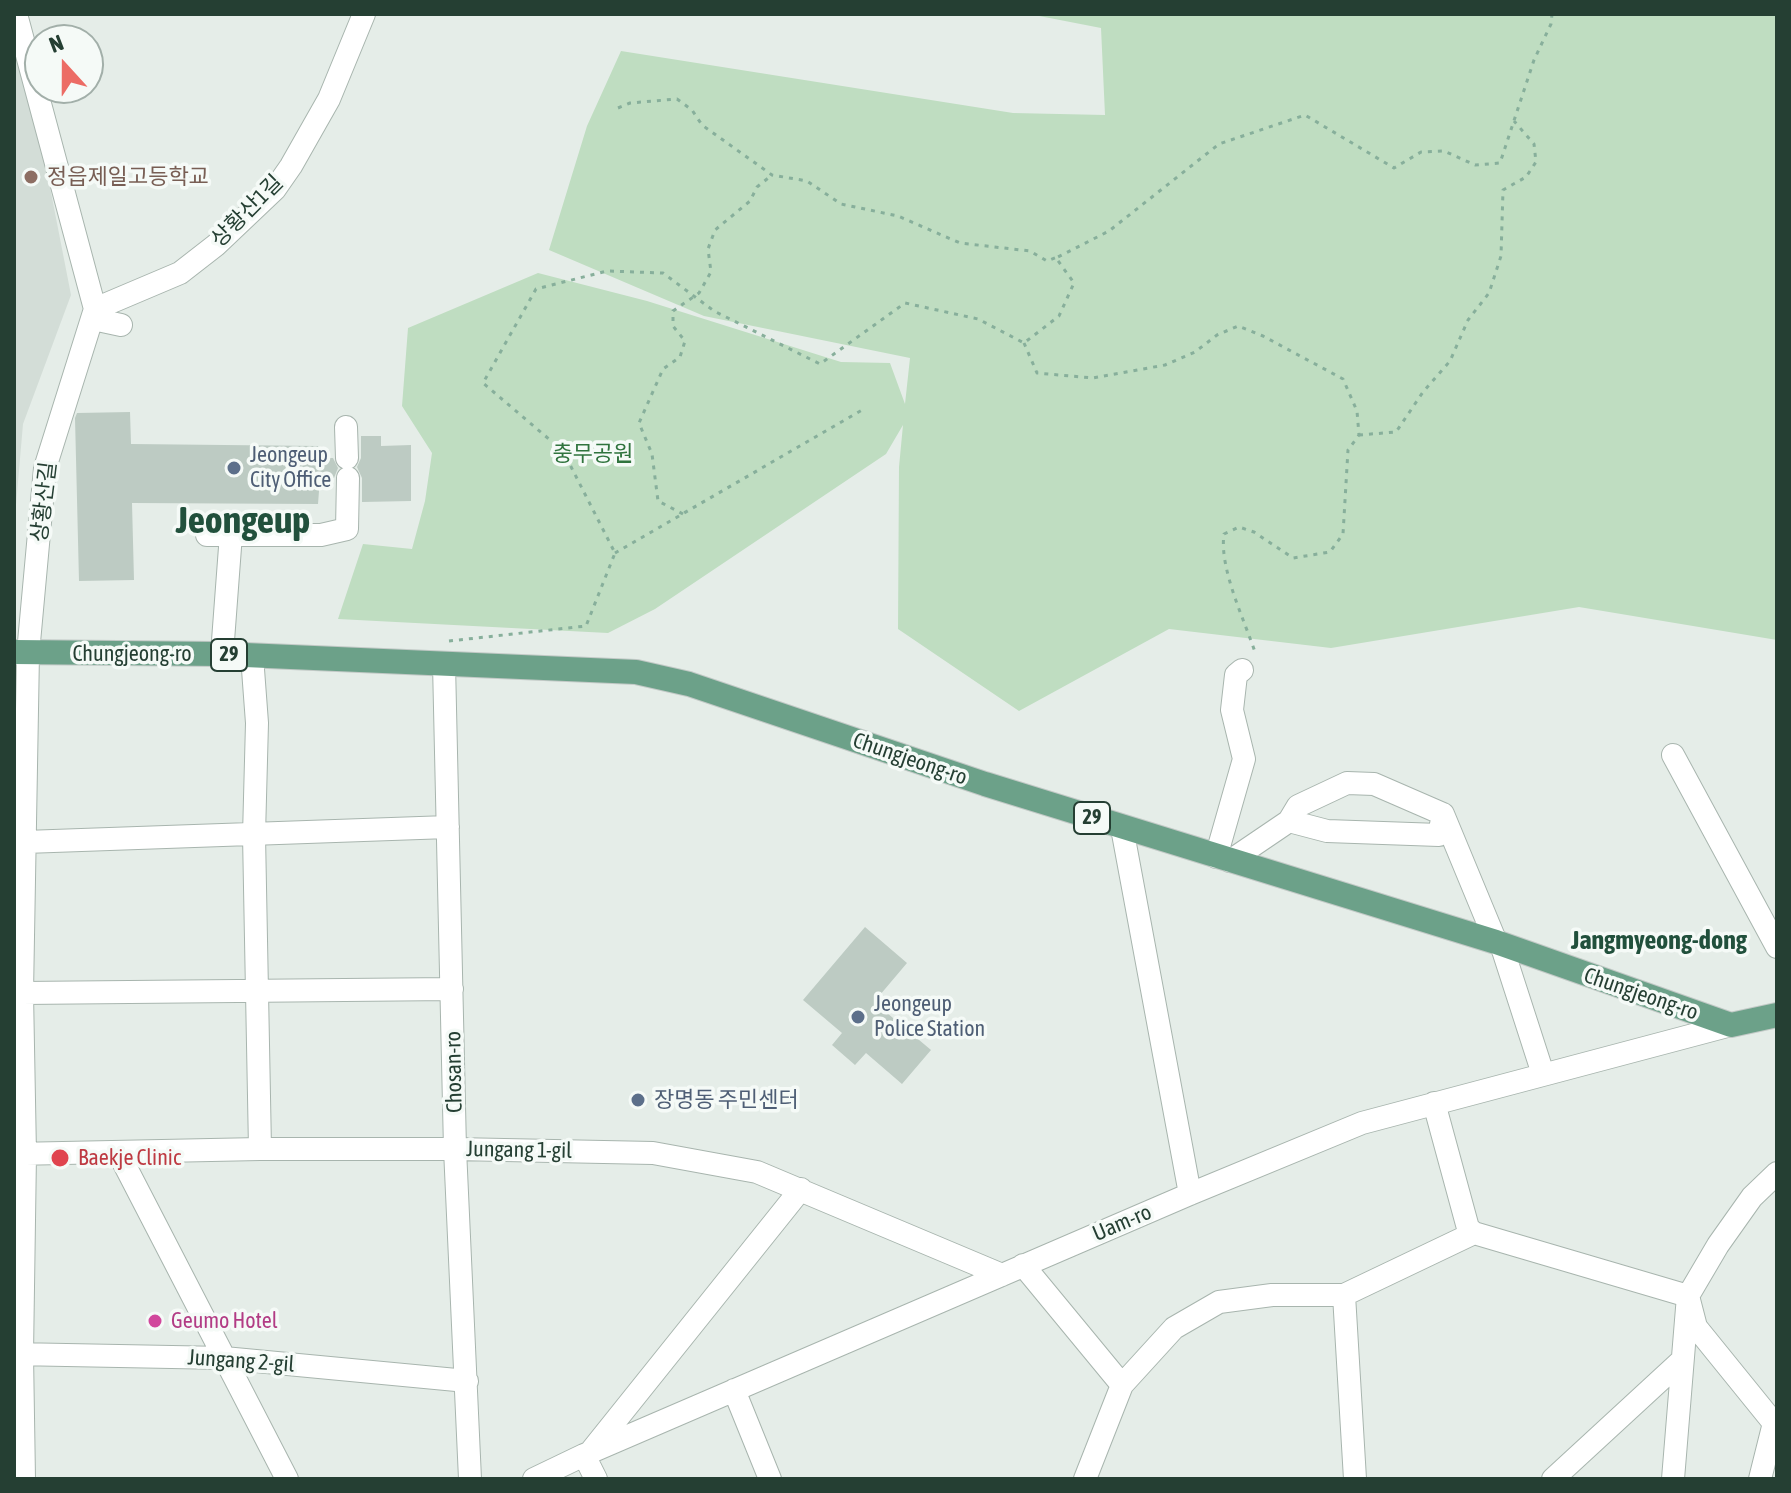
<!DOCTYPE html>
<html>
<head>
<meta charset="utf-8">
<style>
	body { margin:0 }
	#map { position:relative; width:1791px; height:1493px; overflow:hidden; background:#e5ede8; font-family:"Asap Condensed",sans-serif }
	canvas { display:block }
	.frame { position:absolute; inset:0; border:16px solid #253f33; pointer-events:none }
	.north { position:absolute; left:24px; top:24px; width:80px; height:80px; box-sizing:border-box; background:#f5faf7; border:2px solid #a2afa9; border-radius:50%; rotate:339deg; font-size:22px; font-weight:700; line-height:32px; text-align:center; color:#253f33 }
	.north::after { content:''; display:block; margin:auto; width:28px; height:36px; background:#ec6c65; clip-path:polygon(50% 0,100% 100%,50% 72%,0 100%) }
</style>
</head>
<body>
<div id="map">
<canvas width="1791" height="1493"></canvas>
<div class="frame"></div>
<div class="north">N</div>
</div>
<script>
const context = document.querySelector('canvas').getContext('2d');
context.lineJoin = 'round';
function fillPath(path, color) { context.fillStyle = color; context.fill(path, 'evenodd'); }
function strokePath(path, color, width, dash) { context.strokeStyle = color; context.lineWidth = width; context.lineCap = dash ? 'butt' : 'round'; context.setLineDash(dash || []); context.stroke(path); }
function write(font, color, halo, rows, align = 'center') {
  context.font = font + ' "Asap Condensed","Noto Sans KR",sans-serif'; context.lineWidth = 7; context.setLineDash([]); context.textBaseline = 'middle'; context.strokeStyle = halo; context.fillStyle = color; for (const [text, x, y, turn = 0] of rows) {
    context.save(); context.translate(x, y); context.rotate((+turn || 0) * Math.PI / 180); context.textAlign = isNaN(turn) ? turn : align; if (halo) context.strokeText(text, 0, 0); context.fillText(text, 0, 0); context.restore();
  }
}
fillPath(new Path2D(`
	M 14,20 L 25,59 L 71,295 L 23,424 L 14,528 Z`), '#d3ddd7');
fillPath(new Path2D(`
	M 1029,14 L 1777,14 L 1777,640 L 1579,607 L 1331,648 L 1169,629 L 1019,711 L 898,629 L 899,467 L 903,425 L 886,454 L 655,609 L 608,633 L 338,619 L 363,544 L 412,549 L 425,501 L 432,453 L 402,406 L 408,328 L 538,273 L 647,301 L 841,362 L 890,363 L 905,404 L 910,358 L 704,316 L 549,250 L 587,126 L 621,51 L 1013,113 L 1105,115 L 1101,28 Z`), '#bfddc1');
fillPath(new Path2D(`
	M 130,412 L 131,444 L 318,446 L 320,458 L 333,458 L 338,468 L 334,478 L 320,478 L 318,504 L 132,503 L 134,580 L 79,581 L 75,418 L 77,413 Z
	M 361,436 L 381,436 L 381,446 L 411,445 L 411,501 L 362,502 L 362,478 L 357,467 L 361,458 Z
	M 865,927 L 907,963 L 874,1002 L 931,1050 L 902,1084 L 866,1053 L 855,1065 L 832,1045 L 842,1033 L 803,1000 Z`), '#bdcbc3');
const minor = new Path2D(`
	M 16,14 L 95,309 L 45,468 L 28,653 L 22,993 L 25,1154 L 22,1354 L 24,1479
	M 95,309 L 180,273 L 216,245 L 275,189 L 291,166 L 329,99 L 364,14
	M 93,319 L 121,325
	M 346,427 L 347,458
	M 207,535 L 321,535 L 347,529 L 348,478
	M 222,654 L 231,534
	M 252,656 L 257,723 L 254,835 L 260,1149
	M 444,664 L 455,1149 L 470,1479
	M 1673,755 L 1777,947
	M 1289,821 L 1327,831 L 1439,835 L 1443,814
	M 1122,828 L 1190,1194
	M 25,842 L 448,827
	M 1216,857 L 1244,759 L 1232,710 L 1236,675 L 1242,670
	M 1230,861 L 1289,821 L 1298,806 L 1347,783 L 1374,784 L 1443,814 L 1496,942
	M 1501,944 L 1543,1074
	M 22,993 L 452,989
	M 1434,1103 L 1468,1228 L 1474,1233 L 1688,1296 L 1696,1327 L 1777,1427
	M 118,1152 L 287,1479
	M 14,1154 L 260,1149 L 455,1149 L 653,1153 L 757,1172 L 1002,1275
	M 1023,1265 L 1122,1385
	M 1344,1295 L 1355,1479
	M 14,1354 L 224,1358 L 467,1381
	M 734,1390 L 770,1479
	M 592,1450 L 801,1189
	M 584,1455 L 596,1479
	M 534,1479 L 584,1455 L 1190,1194 L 1362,1123 L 1731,1025
	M 1085,1479 L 1122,1385 L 1174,1328 L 1219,1302 L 1272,1295 L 1344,1295 L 1474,1233
	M 1553,1479 L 1680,1362
	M 1673,1479 L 1688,1296 L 1718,1245 L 1752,1197 L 1777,1173
	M 1760,1479 L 1774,1423`);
const major = new Path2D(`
	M 14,652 L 222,654 L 636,672 L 689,684 L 985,784 L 1496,942 L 1731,1025 L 1777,1015`);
strokePath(minor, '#a8b5ae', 24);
strokePath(major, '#c2c9c6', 26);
strokePath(new Path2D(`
	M 618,108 L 630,103 L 677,99 L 692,110 L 702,125 L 772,175 L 807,181 L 841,204 L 898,216 L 960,243 L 1030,251 L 1047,261 L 1057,257
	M 1024,343 L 1037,373 L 1093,378 L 1165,365 L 1195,352 L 1217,335 L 1238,326 L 1263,336 L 1343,379 L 1357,411 L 1359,435 L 1348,450 L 1343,534 L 1330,552 L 1293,558 L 1254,532 L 1239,527 L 1224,534 C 1219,569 1245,621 1256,655
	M 1359,435 L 1396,432 L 1423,392 L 1450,361 L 1468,320 L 1489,293 L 1501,256 L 1503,190 L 1526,177 L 1536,162 L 1534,144 L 1514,121
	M 683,514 L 658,501 L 652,454 L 639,423 L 663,369 L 680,357 L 685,341 L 673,326 L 673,311 L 699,293 L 711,272 L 708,249 L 715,230 L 750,201 L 757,187 L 772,175
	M 615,553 L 862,410
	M 449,641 L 586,626 L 615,553 L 563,451 L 483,383 L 536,289 L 607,271 L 663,273 L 714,311 L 820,364 L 905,303 L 978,319 L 1024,343 L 1059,316 L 1074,283 L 1056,258 L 1109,231 L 1219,144 L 1305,115 L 1394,168 L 1421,152 L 1444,151 L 1475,165 L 1500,163 L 1534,60 L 1551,24 L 1552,14`), '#87af9b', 3, [4, 6]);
strokePath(minor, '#fff', 22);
strokePath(major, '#6ca189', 24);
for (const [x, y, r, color] of [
	[31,177,8,"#8d6e63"],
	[234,468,8,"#5c6f8a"],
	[858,1017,8,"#5c6f8a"],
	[638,1100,8,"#5c6f8a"],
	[60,1158,10,"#e0444e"],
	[155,1321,8,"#d1479c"]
]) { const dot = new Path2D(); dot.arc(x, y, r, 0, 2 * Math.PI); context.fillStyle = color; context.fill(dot); strokePath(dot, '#f5faf7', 3); }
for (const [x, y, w] of [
	[229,655,36],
	[1092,818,36]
]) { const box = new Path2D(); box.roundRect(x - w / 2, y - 16, w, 32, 6); context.fillStyle = '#f5faf7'; context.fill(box); strokePath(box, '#253f33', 2); }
write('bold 20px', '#253f33', null, [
	["29",229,655],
	["29",1092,818]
]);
write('22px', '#785e54', '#f5faf7', [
	["정읍제일고등학교",47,177]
], 'left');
write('22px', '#253f33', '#f5faf7', [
	["상황산1길",247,211,-45],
	["상황산길",44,502,-83],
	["Chungjeong-ro",132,654],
	["Chungjeong-ro",910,759,19],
	["Chungjeong-ro",1641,994,19],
	["Chosan-ro",454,1072,-91],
	["Jungang 1-gil",519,1150,1],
	["Uam-ro",1122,1223,-23],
	["Jungang 2-gil",241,1361,4]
]);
write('22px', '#30743e', '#f5faf7', [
	["충무공원",593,454]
]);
write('22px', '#4e5e75', '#f5faf7', [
	["Jeongeup",250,455],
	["City Office",250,480],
	["Jeongeup",874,1004],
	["Police Station",874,1029],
	["장명동 주민센터",654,1100]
], 'left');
write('22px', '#be3a42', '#f5faf7', [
	["Baekje Clinic",78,1158]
], 'left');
write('22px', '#b23c85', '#f5faf7', [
	["Geumo Hotel",171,1321]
], 'left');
write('bold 26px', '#21503c', '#f5faf7', [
	["Jangmyeong-dong",1659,941]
]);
write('bold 38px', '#21503c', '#f5faf7', [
	["Jeongeup",243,521]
]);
</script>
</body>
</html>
